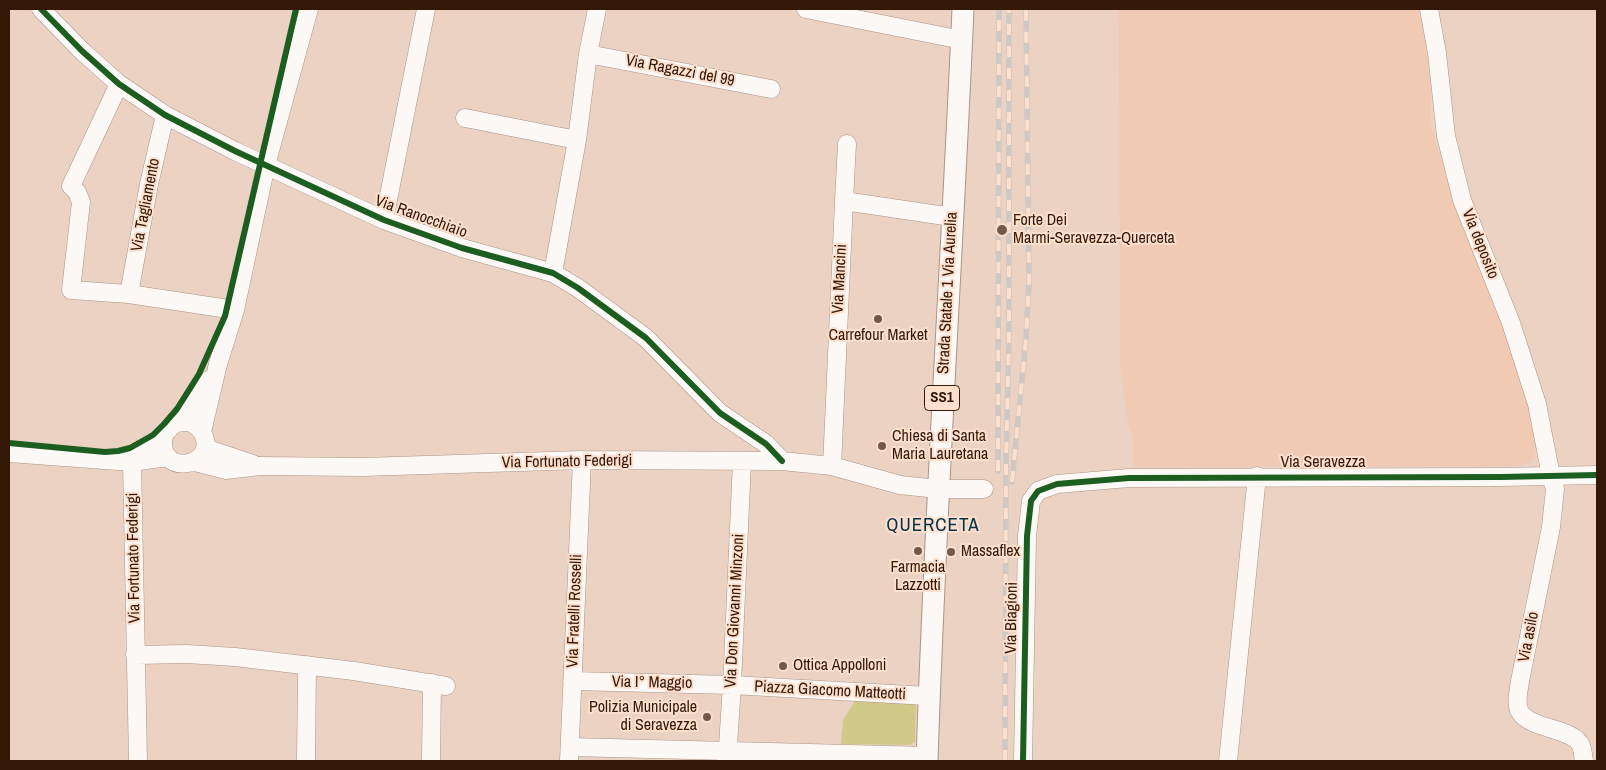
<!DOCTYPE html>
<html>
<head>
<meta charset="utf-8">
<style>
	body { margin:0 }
	#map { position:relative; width:1606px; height:770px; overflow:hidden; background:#ebd2c3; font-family:"Archivo Narrow",sans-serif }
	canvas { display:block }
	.frame { position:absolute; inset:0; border:10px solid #331806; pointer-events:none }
</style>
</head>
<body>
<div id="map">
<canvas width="1606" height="770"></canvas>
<div class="frame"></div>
</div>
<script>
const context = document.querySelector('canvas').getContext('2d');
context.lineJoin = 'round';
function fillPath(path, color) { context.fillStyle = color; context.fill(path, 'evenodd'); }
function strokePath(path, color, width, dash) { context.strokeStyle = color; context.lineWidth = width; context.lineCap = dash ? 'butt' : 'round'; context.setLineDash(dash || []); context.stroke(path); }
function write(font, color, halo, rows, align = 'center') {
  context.font = font + ' "Archivo Narrow",sans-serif'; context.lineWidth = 4; context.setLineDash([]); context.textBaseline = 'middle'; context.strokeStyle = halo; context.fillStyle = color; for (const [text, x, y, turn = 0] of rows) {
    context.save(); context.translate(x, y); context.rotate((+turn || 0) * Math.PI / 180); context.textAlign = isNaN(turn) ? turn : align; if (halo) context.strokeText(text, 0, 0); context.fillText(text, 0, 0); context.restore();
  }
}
fillPath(new Path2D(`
	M 1118,9 L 1419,9 L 1428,61 L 1431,84 L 1431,124 L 1436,144 L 1523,377 L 1536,437 L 1535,458 L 1530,463 L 1520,466 L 1134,467 L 1133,437 L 1128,423 L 1120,366 L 1119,30 Z`), '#f0cab3');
fillPath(new Path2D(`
	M 856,699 L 911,701 L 916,706 L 915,742 L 910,745 L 841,744 L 843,720 Z`), '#d0c98a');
const minor = new Path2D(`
	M 41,9 L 82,51 L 119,84 L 165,115 L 235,151 L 384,220 L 462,248 L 553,273 L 578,288 L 646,338 L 720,413 L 766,444 L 782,461
	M 806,9 L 962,40
	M 1429,9 L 1437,53 L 1446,136 L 1462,200 L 1511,323 L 1537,404 L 1551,476 L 1555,489 L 1551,527 L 1520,681 C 1519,690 1515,704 1520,712 C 1531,730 1575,728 1581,746 C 1583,750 1583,756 1584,761
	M 588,54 L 771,89
	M 119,84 L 71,186 L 77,192 L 81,202 L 71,290 L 129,294 L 235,310
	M 465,118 L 577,140
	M 844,201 L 847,144
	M 384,220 L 426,9
	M 553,273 L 577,140 L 588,54 L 597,9
	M 129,294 L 149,184 L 165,115
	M 177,423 C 191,411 200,396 209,380
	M 202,432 L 218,364 L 235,310 L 266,165 L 309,9
	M 205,448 L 253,464
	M 9,453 L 132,462 L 168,457
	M 120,461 C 134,453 151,446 163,436 C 168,431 170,426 177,423 C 181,422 185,422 189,422 C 195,424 200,428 203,434 C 219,467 155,479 164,435
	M 132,462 L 138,761
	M 195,462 L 226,470 L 260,466 L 363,467 L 582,460 L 782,461 L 832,466 L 900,485 L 938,489 L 984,489
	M 832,466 L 844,201 L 952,217
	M 135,655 L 187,654 L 235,657 L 354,671 L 446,686
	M 572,681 L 732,685 L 928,696
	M 570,747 L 928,756
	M 306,761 L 307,665
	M 431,761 L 432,683
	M 569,761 L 582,460
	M 727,761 L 732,685 L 742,461
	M 1023,761 L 1027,536 L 1031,501 L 1038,491 L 1057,484 L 1129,478 L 1501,477 L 1597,475
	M 1228,761 L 1257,476`);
const major = new Path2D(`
	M 927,761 C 935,510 952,260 963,9`);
strokePath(minor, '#ac9485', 19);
strokePath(major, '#ac9485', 23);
strokePath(minor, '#fcf8f6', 18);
strokePath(major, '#fcf8f6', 21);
const rail = new Path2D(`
	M 998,471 L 999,9
	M 1012,482 L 1026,339 L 1029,280 L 1026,9
	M 1005,761 L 1006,462 L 1009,334 L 1009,9`);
strokePath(rail, '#d0c8c2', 5.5);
strokePath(rail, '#fddfcd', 4, [11]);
strokePath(new Path2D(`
	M 41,9 L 82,51 L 119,84 L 165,115 L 235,151 L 384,220 L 462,248 L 553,273 L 578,288 L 646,338 L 720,413 L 766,444 L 782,461
	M 9,443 L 105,452 L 118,451 L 130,448 L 153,435 L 164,424 L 177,409 L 199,374 L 225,316 L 296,9
	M 1023,761 L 1027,536 L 1031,501 L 1038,491 L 1057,484 L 1129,478 L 1501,477 L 1597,475`), '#1b5e20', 6);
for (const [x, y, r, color] of [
	[1002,230,6,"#735948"],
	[878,319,5,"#735948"],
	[882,446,5,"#735948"],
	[918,551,5,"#735948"],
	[951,552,5,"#735948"],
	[783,666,5,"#735948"],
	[707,717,5,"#735948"]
]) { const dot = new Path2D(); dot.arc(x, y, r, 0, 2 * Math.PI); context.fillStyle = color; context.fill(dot); strokePath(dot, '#fddfcd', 2); }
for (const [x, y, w] of [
	[942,398,35]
]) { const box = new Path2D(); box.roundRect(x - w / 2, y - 12.5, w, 25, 4); context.fillStyle = '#fddfcd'; context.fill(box); strokePath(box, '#331806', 1); }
write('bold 15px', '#331806', null, [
	["SS1",942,398]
]);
write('16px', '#331806', '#fddfcd', [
	["Via Ragazzi del 99",680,71,11],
	["Via Tagliamento",146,205,-79],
	["Via Ranocchiaio",421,217,20],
	["Via deposito",1480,244,68],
	["Via Mancini",840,279,-87],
	["Strada Statale 1 Via Aurelia",948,293,-87],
	["Via Fortunato Federigi",567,462,-1],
	["Via Seravezza",1323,463],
	["Via Fortunato Federigi",134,558,-91],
	["Via Fratelli Rosselli",575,611,-88],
	["Via Don Giovanni Minzoni",735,611,-87],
	["Via Biagioni",1012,618,-89],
	["Via asilo",1529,637,-79],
	["Via I° Maggio",652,683,1],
	["Piazza Giacomo Matteotti",830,691,3]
]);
write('16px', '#331806', '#fddfcd', [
	["Forte Dei",1013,221],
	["Marmi-Seravezza-Querceta",1013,239],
	["Carrefour Market",878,336,"center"],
	["Chiesa di Santa",892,437],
	["Maria Lauretana",892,455],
	["Massaflex",961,552],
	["Farmacia",918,568,"center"],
	["Lazzotti",918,586,"center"],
	["Ottica Appolloni",793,666],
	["Polizia Municipale",697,708,"right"],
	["di Seravezza",697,726,"right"]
], 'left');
context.letterSpacing = '1px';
write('19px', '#033348', '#fddfcd', [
	["QUERCETA",933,526]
]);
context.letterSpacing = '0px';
</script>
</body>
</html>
